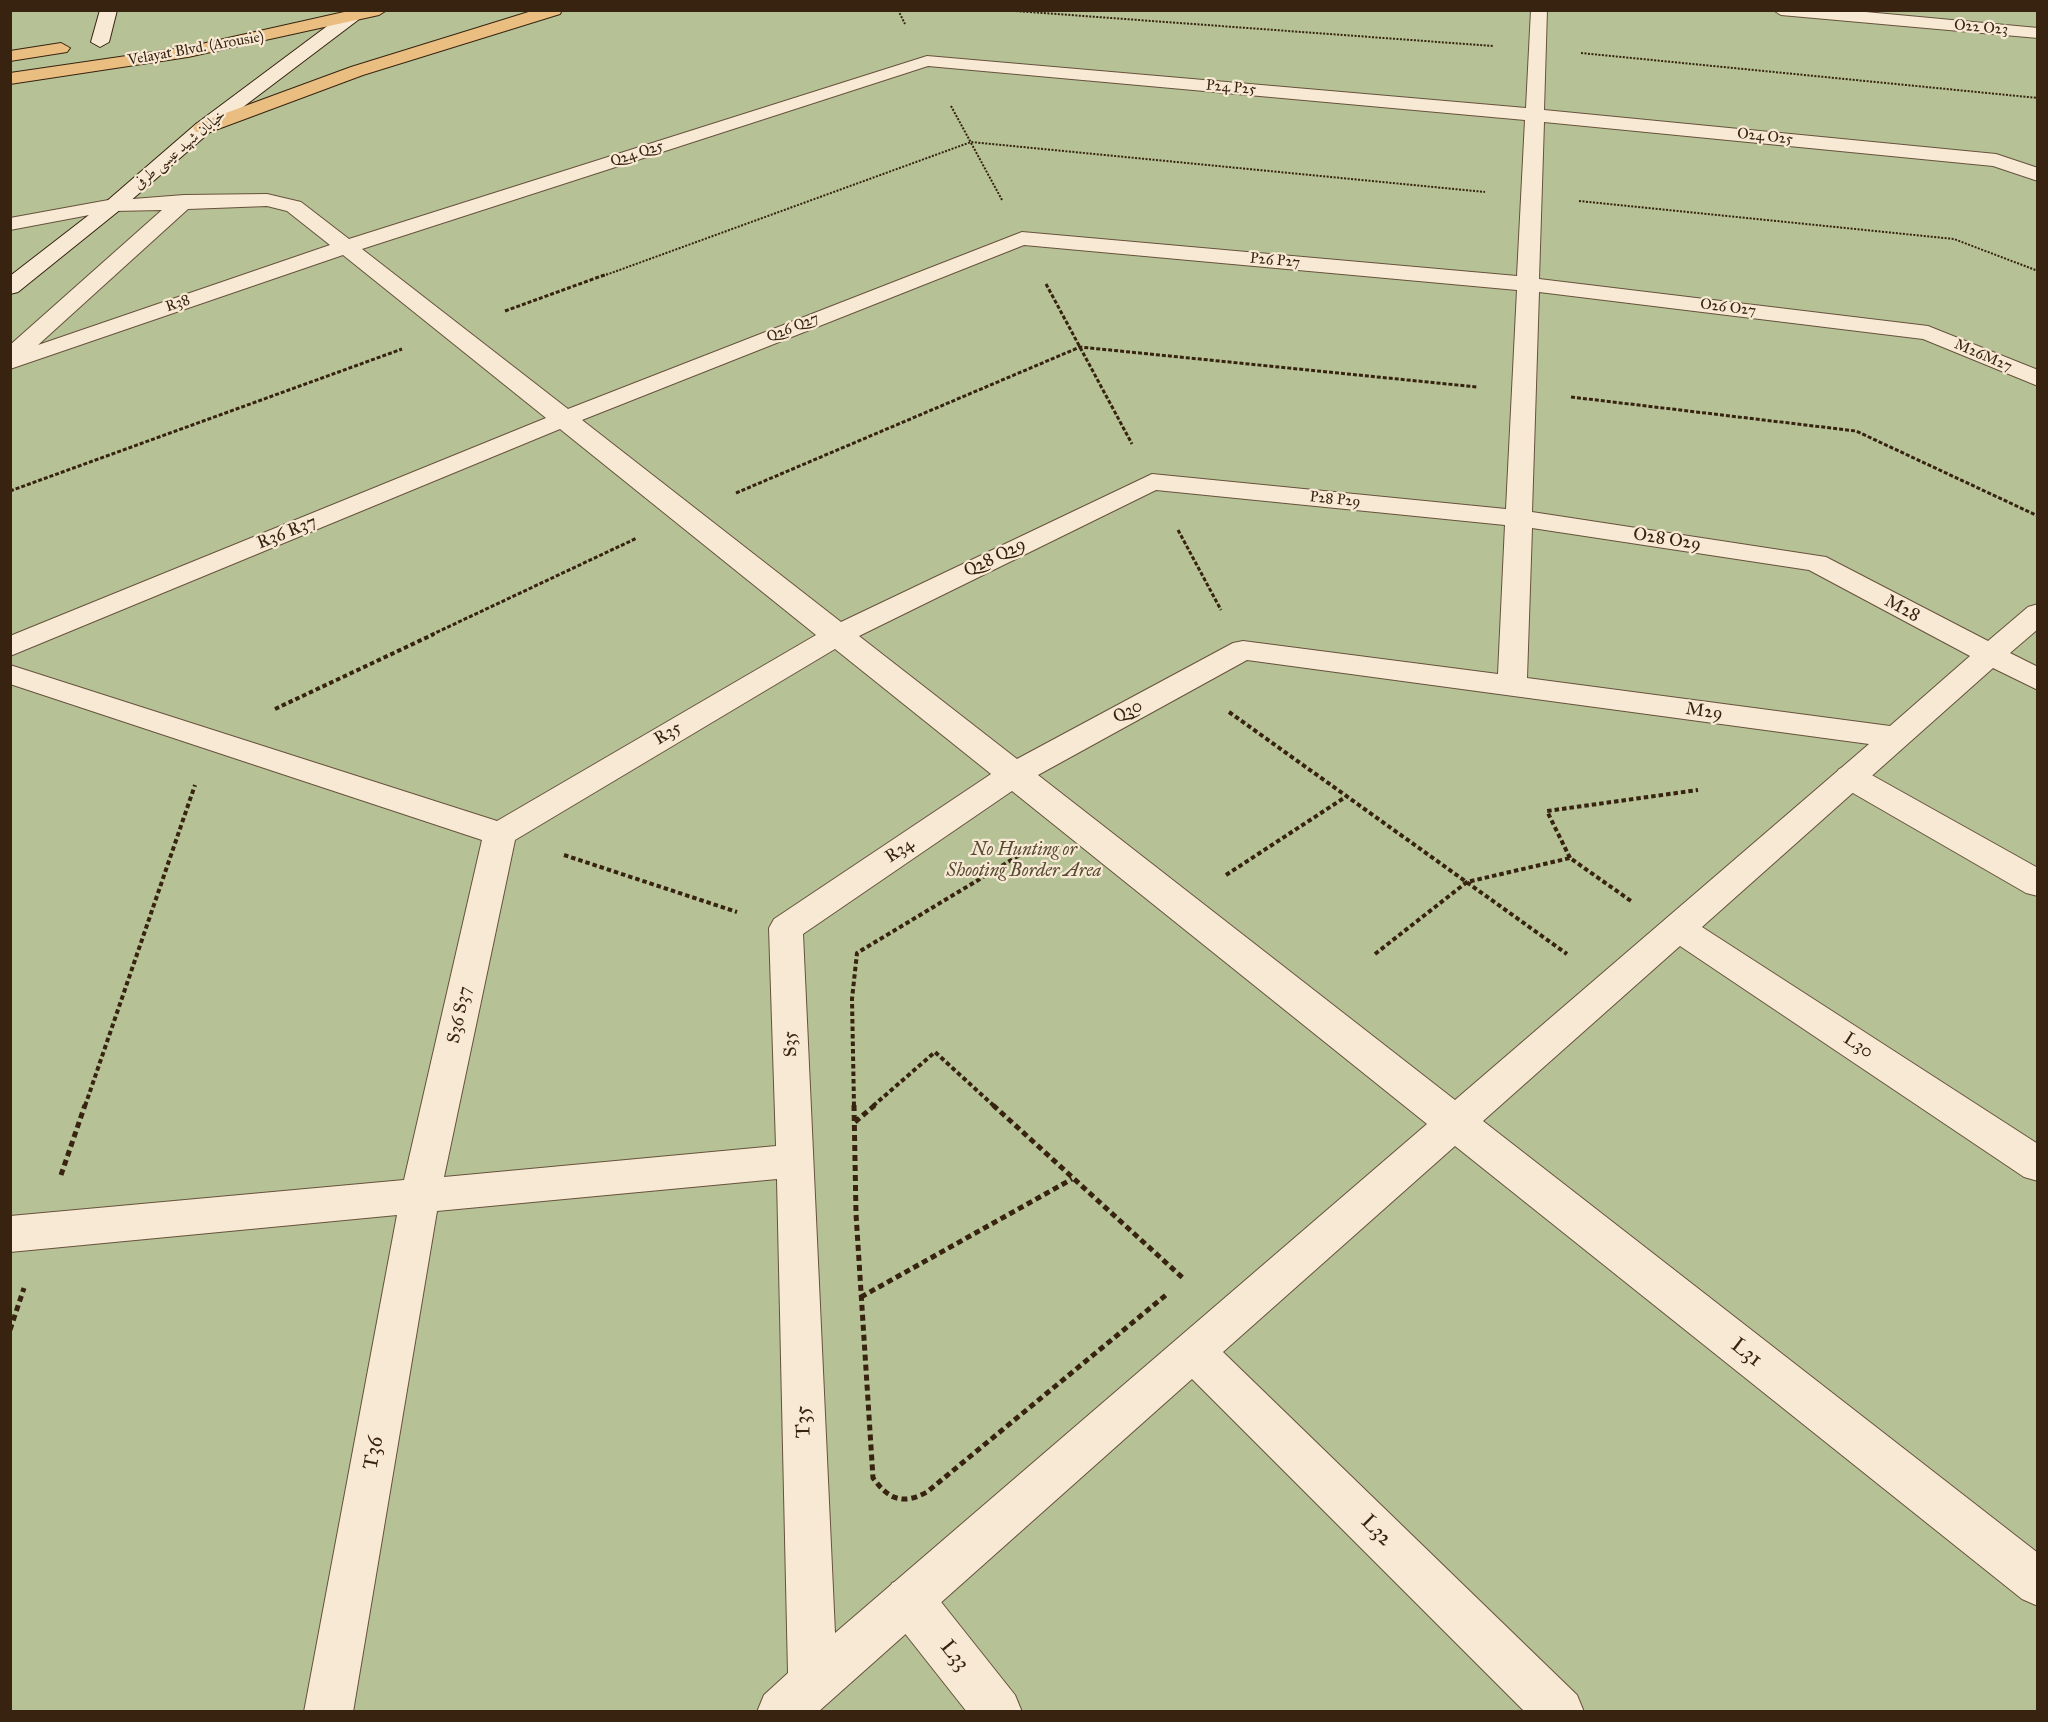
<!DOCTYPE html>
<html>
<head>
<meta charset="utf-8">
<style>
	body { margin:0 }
	#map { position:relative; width:2048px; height:1722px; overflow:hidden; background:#f4ddbf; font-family:"IM FELL Great Primer",serif }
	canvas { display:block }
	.frame { position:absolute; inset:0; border:12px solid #372310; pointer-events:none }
</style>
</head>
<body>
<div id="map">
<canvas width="2048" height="1722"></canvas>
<div class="frame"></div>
</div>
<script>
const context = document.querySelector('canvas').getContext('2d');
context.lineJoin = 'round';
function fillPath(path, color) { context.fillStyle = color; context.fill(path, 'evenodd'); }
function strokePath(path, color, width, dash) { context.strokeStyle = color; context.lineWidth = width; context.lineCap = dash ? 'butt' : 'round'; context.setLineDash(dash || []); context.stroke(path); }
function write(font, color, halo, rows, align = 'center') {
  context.font = font + ' "IM FELL Great Primer",Amiri,serif'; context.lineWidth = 4.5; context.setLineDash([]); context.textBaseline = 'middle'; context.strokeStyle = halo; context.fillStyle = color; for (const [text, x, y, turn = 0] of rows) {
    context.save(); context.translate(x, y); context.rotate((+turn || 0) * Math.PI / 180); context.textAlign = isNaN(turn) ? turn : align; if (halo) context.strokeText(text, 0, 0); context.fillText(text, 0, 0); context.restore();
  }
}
fillPath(new Path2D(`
	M 11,11 L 2037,11 L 2037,1711 L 11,1711 Z`), '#b6c296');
const lane = new Path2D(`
	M 114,199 L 121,201 L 124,205 L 121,209 L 10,230 L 10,218 Z
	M 1850,766 L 1861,769 L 2038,868 L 2038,896 L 2026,893 L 1839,785 L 1834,777 L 1839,769 Z
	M 909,1577 L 926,1583 L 1015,1695 L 1022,1712 L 967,1712 L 892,1617 L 886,1600 L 892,1583 Z`);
const street = new Path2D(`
	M 1531,10 L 1547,10 L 1544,110 L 1996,154 L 2038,168 L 2038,181 L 1993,166 L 1544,122 L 1539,279 L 1928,326 L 2038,370 L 2038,386 L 1923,339 L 1539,292 L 1532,512 L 1826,557 L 1988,641 L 2028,607 L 2038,604 L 2038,629 L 2010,653 L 2038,667 L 2038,690 L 1993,668 L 1702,927 L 2038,1144 L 2038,1181 L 2024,1177 L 1680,946 L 1483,1121 L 2038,1553 L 2038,1606 L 2022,1599 L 1455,1146 L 1223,1352 L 1577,1695 L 1584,1712 L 1525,1712 L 1192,1379 L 818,1712 L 757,1712 L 764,1695 L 788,1673 L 777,1179 L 437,1211 L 353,1712 L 304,1712 L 397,1215 L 10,1252 L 10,1216 L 404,1180 L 482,840 L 10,684 L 10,665 L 497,821 L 816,635 L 560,429 L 10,656 L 10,636 L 546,418 L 343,255 L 10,369 L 10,345 L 162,210 L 114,211 L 107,209 L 104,205 L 107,201 L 184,195 L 267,194 L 301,202 L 349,239 L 927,56 L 1526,108 ZM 928,66 L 1525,120 L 1517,276 L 1022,232 L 568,409 L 362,249 ZM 267,206 L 287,211 L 330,245 L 38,345 L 188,209 ZM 1024,245 L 1517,290 L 1506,509 L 1152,474 L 841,622 L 582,420 ZM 1156,490 L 1505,525 L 1498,674 L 1243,641 L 1233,643 L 1017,759 L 859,636 ZM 1532,528 L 1809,570 L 1970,656 L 1890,726 L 1527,678 ZM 835,649 L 991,774 L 774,919 L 769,928 L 776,1146 L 444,1177 L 515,840 ZM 1247,660 L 1869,744 L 1455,1100 L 1038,775 ZM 1012,791 L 1427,1124 L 835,1633 L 803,934 Z
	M 1773,10 L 1844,10 L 2038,28 L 2038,38 L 1781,15 Z`);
const secondary = new Path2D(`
	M 100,10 L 117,10 L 109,42 L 100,47 L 91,42 Z
	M 352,11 L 361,16 L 358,20 L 210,132 L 121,209 L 18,292 L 10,294 L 10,276 L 107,201 L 196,124 L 346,12 Z`);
const primary = new Path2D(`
	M 353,10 L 387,10 L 379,15 L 188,57 L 10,84 L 10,73 L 188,47 Z
	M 535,10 L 562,10 L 560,14 L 363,75 L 210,132 L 196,132 L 193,128 L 196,124 L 351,67 Z
	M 61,43 L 70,48 L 67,52 L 10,61 L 10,51 Z`);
strokePath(lane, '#66523c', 2);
strokePath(street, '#66523c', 2);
strokePath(secondary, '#372310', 2);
strokePath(primary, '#372310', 2);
strokePath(new Path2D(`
	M 898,10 L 905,24
	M 1002,10 L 1493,46
	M 1581,53 L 2038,98
	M 951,106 L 1002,200
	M 1579,201 L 1954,239 L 2038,271
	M 603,276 L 971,142 L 1485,192`), '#372310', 2, [2, 1.5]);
strokePath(new Path2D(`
	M 1046,284 L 1132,444
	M 505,311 L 607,274
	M 1571,397 L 1856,431 L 2038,516
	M 10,491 L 402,349
	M 736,493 L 1080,347 L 1477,387
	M 1178,530 L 1221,610
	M 431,635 L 637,538`), '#372310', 3, [4, 2]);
strokePath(new Path2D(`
	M 275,709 L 434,634
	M 1229,712 L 1567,954
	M 564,855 L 737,912
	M 1570,858 L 1547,811 L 1698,790
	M 1226,875 L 1347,796
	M 1375,954 L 1467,882 L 1570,858 L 1631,901
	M 85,1106 L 195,785
	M 854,1106 L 852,999 L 857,953 L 1028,850
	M 873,1106 L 935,1052 L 994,1106`), '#372310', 4, [4.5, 3]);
strokePath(new Path2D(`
	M 854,1105 L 856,1214 L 873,1478 C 889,1500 903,1505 927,1492 L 1166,1295
	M 993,1105 L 1185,1280
	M 855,1122 L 875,1105
	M 61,1175 L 85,1105
	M 861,1297 L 1072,1179
	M 10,1330 L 24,1288`), '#372310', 5, [6, 4]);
fillPath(lane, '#f8e9d5');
fillPath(street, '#f8e9d5');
fillPath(secondary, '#f8e9d5');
fillPath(primary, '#eabe80');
write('15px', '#372310', '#f8e9d5', [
	["O22 O23",1981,28,5],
	["Velayat Blvd. (Arousie)",196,49,-10],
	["P24 P25",1231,88,5],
	["O24 O25",1765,137,6],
	["خیابان شهید عیسی طرفی",180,150,-40],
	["Q24 Q25",637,154,-18],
	["P26 P27",1275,261,5],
	["R38",178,304,-19],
	["O26 O27",1728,308,7],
	["Q26 Q27",793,328,-22],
	["M26M27",1983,356,23],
	["P28 P29",1335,500,6]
]);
write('18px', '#372310', '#f8e9d5', [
	["R36 R37",287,533,-22],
	["O28 O29",1667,540,9],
	["Q28 Q29",995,558,-26],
	["M28",1902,609,28],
	["Q30",1128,712,-28],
	["M29",1704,712,8],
	["R35",668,734,-31],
	["R34",900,851,-34],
	["S36 S37",460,1015,-78],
	["S35",791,1044,-93],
	["L30",1858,1046,33]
]);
write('italic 18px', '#574b32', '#f8e9d5', [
	["No Hunting or",1024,851],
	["Shooting Border Area",1024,872]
]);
write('21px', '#372310', '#f8e9d5', [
	["L31",1746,1353,38],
	["T35",804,1422,-92],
	["T36",374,1453,-80],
	["L32",1376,1531,45],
	["L33",954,1656,51]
]);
</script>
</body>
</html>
